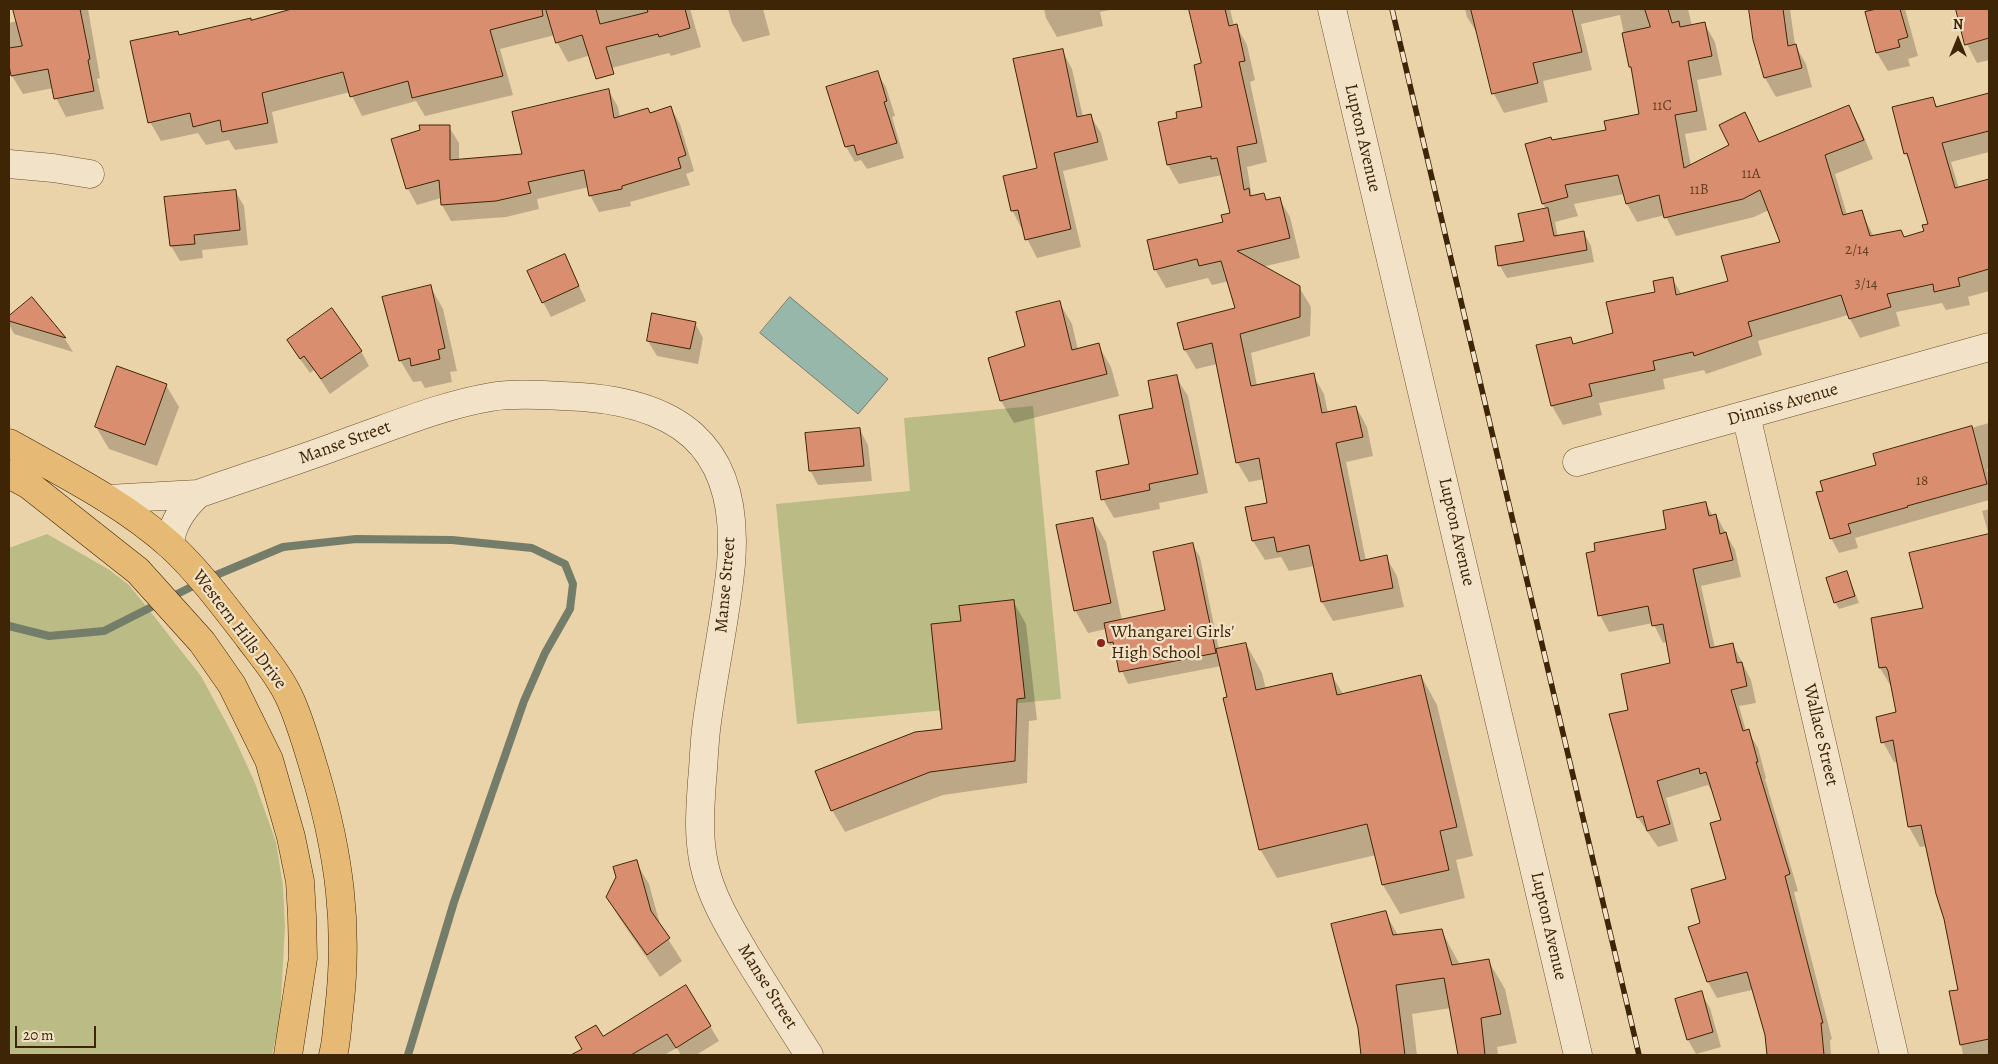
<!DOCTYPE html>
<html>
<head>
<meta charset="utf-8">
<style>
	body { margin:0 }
	#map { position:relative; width:1998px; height:1064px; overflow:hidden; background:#ebd3a9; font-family:Alegreya,serif }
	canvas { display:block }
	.frame { position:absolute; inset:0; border:10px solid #3e2506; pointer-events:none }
	.north { position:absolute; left:1933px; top:15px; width:50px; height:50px; -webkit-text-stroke:4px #f2e2c7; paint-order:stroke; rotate:0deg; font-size:14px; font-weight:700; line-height:20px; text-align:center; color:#3e2506 }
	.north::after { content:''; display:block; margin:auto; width:18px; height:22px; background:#3e2506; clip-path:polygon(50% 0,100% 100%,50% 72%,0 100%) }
	.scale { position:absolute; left:15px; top:1026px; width:81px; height:22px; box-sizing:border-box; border:2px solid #3e2506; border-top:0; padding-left:6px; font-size:15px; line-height:18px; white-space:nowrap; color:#3e2506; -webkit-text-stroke:4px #f2e2c7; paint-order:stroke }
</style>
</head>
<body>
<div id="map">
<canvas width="1998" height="1064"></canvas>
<div class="frame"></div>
<div class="north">N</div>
<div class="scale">20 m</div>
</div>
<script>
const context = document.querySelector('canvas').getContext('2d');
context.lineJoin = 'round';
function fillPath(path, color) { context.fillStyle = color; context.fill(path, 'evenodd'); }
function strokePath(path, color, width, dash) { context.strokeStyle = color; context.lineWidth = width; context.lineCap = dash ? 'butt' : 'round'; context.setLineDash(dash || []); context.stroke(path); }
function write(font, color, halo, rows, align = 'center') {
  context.font = font + ' Alegreya,serif'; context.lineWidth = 4.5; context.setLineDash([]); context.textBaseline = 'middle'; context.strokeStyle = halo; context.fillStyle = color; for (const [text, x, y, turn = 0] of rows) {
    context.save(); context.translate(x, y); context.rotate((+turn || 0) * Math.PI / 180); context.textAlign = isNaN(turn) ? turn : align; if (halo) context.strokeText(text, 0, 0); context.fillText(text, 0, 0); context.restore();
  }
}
fillPath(new Path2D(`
	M 1033,406 L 1061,699 L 797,724 L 776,504 L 910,491 L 904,418 Z
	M 47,534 L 108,569 L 129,585 L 142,601 L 201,676 L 234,737 L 255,783 L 276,842 L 283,886 L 285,926 L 280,1018 L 272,1055 L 9,1055 L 9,548 Z`), '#bbbb85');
const water = new Path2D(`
	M 790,297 L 888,379 L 858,414 L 760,333 Z`);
fillPath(water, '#98b7ab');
strokePath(water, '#747d69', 1);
fillPath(new Path2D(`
	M 14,9 L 88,9 L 100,78 L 97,79 L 104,109 L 66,117 L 56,98 L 53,88 L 23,94 L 12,76 L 11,67 L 9,67 L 9,23 L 17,21 Z
	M 296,9 L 324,9 L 326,12 L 338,9 L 690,9 L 701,47 L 671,56 L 669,53 L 600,71 L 591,55 L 568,62 L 557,42 L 555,35 L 500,49 L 513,95 L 425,116 L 416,101 L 362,116 L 350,92 L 272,112 L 278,143 L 235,150 L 229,140 L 206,145 L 198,133 L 161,141 L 150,122 L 177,32 L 180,36 L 251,21 Z
	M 728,9 L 763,9 L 770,35 L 743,42 L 732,23 Z
	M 1044,9 L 1114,9 L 1100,12 L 1103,26 L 1057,37 L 1046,18 Z
	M 1191,9 L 1230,9 L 1234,26 L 1236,25 L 1247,45 L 1255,80 L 1250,82 L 1267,162 L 1247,167 L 1252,197 L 1263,194 L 1267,201 L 1279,198 L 1290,217 L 1300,258 L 1262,267 L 1299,287 L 1311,307 L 1310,336 L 1251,353 L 1257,386 L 1313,375 L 1324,394 L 1328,413 L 1356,407 L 1367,427 L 1373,456 L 1346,462 L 1366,561 L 1386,557 L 1397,576 L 1404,607 L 1333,621 L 1322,602 L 1314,566 L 1289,571 L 1281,557 L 1265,560 L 1253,541 L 1269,504 L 1264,479 L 1249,482 L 1237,462 L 1217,364 L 1196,369 L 1185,350 L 1179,324 L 1237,309 L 1229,281 L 1212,285 L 1208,278 L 1166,288 L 1155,269 L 1225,223 L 1231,214 L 1222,175 L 1179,184 L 1168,165 L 1179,119 L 1204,108 L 1203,64 Z
	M 1465,9 L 1688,9 L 1692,26 L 1704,23 L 1715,42 L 1722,75 L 1697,80 L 1707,130 L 1685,134 L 1691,166 L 1730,145 L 1745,114 L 1760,143 L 1848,106 L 1859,125 L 1873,159 L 1835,174 L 1847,215 L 1861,211 L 1874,237 L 1905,239 L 1925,232 L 1929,225 L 1912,166 L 1905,153 L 1932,98 L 1938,108 L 1989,94 L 1989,152 L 1951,162 L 1959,189 L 1989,180 L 1989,291 L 1968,297 L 1970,305 L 1946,310 L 1942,303 L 1896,312 L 1900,326 L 1860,338 L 1848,315 L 1758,341 L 1762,355 L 1706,374 L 1704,370 L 1663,379 L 1665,389 L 1599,403 L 1602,415 L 1563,425 L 1552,406 L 1537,346 L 1570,338 L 1574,344 L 1614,334 L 1672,278 L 1682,295 L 1729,282 L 1781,242 L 1769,210 L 1754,217 L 1676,236 L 1665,215 L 1637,222 L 1627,204 L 1624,194 L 1574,204 L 1578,216 L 1555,222 L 1558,237 L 1584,233 L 1591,246 L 1594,262 L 1507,278 L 1500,266 L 1526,242 L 1546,209 L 1543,204 L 1552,142 L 1607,131 L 1641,115 L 1620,15 L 1581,24 L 1592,70 L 1543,81 L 1548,102 L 1504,113 L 1494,94 L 1479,36 L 1467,17 Z
	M 1750,9 L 1790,9 L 1795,45 L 1806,64 L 1812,87 L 1776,97 L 1765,78 L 1754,40 Z
	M 1865,9 L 1905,9 L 1918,56 L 1908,59 L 1910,66 L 1888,71 L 1877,53 Z
	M 1957,9 L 1989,9 L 1989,60 L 1977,63 L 1967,44 Z
	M 1062,50 L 1072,69 L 1083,117 L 1090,115 L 1101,133 L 1108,160 L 1063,171 L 1081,247 L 1037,258 L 1012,210 L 1038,169 Z
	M 877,73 L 886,87 L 895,116 L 892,117 L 904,158 L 867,169 L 861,160 L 855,162 L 846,147 Z
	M 609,91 L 618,107 L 620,118 L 650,114 L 671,108 L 680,124 L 694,171 L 686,174 L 690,185 L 630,202 L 631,206 L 599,212 L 590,195 L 589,187 L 537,199 L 539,209 L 506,217 L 451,221 L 442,205 L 441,198 L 417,205 L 408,189 L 393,140 L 449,127 L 459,143 L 459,160 L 524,155 Z
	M 235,191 L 244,206 L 248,245 L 202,250 L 203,258 L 180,261 L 171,246 Z
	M 565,256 L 586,301 L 551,317 L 543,302 Z
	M 430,286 L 443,309 L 457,371 L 450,372 L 452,382 L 425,388 L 421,381 L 413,382 L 400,360 Z
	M 32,299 L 65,339 L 73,352 L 14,334 L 9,324 L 9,318 Z
	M 1059,302 L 1072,324 L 1078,350 L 1098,345 L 1111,367 L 1119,396 L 1014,423 L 1001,401 L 990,359 L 1026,347 Z
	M 695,323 L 703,338 L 698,364 L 657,356 L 648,341 Z
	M 361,351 L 369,366 L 330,394 L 314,370 L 310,373 L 297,355 Z
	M 1176,377 L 1188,396 L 1208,493 L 1159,503 L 1160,509 L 1114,518 L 1103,499 L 1131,465 L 1155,409 Z
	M 166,385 L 179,407 L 157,466 L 109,449 L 96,427 Z
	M 1989,423 L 1989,468 L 1987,469 L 1989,477 L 1989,500 L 1855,538 L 1858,548 L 1839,553 L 1831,538 L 1824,491 L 1878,466 L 1875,455 Z
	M 860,430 L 868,445 L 872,481 L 818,485 L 810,470 Z
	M 1705,503 L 1713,516 L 1716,515 L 1735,550 L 1741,577 L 1701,586 L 1715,648 L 1733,645 L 1751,680 L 1756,703 L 1739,706 L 1746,731 L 1748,731 L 1758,748 L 1766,778 L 1765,779 L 1798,891 L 1794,892 L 1832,1039 L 1830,1040 L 1831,1055 L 1768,1055 L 1766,1035 L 1752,990 L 1717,998 L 1708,982 L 1702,924 L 1728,880 L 1723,820 L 1713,790 L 1711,790 L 1708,785 L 1666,798 L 1678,841 L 1658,847 L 1638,818 L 1610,715 L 1630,711 L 1672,664 L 1668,642 L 1663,643 L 1653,623 L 1609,632 L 1600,615 L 1668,530 Z
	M 1989,509 L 1989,535 L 1982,511 Z
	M 1093,519 L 1106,542 L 1122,621 L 1167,611 L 1192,544 L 1200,557 L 1219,650 L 1246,644 L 1262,673 L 1266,690 L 1331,674 L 1343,694 L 1421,676 L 1437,705 L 1473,856 L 1456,860 L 1465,898 L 1400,914 L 1383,885 L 1376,855 L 1277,878 L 1260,849 L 1221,666 L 1128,684 L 1109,643 L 1106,629 L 1088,633 L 1075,610 Z
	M 1989,565 L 1989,1055 L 1963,1055 L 1951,992 L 1959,991 L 1945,918 L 1927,846 L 1920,847 L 1909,827 L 1898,762 L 1894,762 L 1883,742 L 1898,713 L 1892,688 L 1880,668 L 1924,609 L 1915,570 Z
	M 1847,573 L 1859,603 L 1839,609 L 1835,602 Z
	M 1013,601 L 1026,624 L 1037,720 L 1029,721 L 1027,783 L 943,795 L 845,832 L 832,810 L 944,730 L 962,622 Z
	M 636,862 L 649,884 L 661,928 L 682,961 L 660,977 L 620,919 L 607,897 Z
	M 1385,913 L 1398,935 L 1441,930 L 1460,965 L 1488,960 L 1505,989 L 1517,1043 L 1497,1047 L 1498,1055 L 1460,1055 L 1451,1008 L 1412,1014 L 1417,1055 L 1362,1055 L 1359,1028 Z
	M 1701,993 L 1710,1008 L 1721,1047 L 1696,1054 L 1688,1040 Z
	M 710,1026 L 719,1041 L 696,1055 L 681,1055 L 677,1048 L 664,1055 L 587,1055 L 577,1037 L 602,1038 Z`), '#0003');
strokePath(new Path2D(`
	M 209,578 L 283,547 L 356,539 L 452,540 L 532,548 L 565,564 L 573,584 L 570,609 L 545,653 L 524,701 L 454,902 L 408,1055
	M 9,626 L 49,636 L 104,631 L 199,583`), '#747d69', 8);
const building = new Path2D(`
	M 13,9 L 80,9 L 90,59 L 88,60 L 94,91 L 54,99 L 48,69 L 11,76 L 9,65 L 9,48 L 22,46 Z
	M 292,9 L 542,9 L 543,16 L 490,30 L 503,76 L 412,98 L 408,81 L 350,97 L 343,72 L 262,93 L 268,123 L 222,132 L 220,120 L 193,127 L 190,113 L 148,123 L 130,41 L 178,31 L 179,35 L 251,18 L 251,20 Z
	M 546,9 L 596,9 L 600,24 L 648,12 L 647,9 L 685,9 L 690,28 L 659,37 L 658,34 L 606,47 L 614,74 L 596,79 L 582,35 L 556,43 Z
	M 1189,9 L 1225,9 L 1229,26 L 1237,24 L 1245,61 L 1239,62 L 1257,143 L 1237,147 L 1244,190 L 1249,188 L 1250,196 L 1264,193 L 1266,200 L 1280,197 L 1290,238 L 1237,251 L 1300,286 L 1300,317 L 1240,334 L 1251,386 L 1314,373 L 1322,413 L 1356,406 L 1363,437 L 1336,443 L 1360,561 L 1387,555 L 1393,588 L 1321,602 L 1309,545 L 1277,552 L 1274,537 L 1252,541 L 1245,507 L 1267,503 L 1259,458 L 1236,463 L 1212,343 L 1184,350 L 1177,323 L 1235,308 L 1221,261 L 1199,266 L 1197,259 L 1154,270 L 1147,240 L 1223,222 L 1221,215 L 1230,213 L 1217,158 L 1211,159 L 1211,156 L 1167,165 L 1158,122 L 1177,118 L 1176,112 L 1202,107 L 1194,65 L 1201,63 Z
	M 1471,9 L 1572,9 L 1582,52 L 1533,63 L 1538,83 L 1492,94 Z
	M 1645,9 L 1668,9 L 1672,23 L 1679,21 L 1680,27 L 1705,22 L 1712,56 L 1688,61 L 1697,111 L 1675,115 L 1684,168 L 1729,145 L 1719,125 L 1745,112 L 1759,142 L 1849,105 L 1864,140 L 1825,155 L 1843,215 L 1862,210 L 1870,236 L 1901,230 L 1904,237 L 1924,231 L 1922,225 L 1928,224 L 1907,153 L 1904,154 L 1892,107 L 1933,97 L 1936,107 L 1989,93 L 1989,131 L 1942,143 L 1955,188 L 1989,179 L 1989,269 L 1958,278 L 1960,286 L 1934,292 L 1933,284 L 1887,294 L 1891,307 L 1849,319 L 1841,295 L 1748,322 L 1752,336 L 1694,356 L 1693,352 L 1653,361 L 1655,370 L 1589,384 L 1592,396 L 1551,406 L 1536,345 L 1571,337 L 1573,344 L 1613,333 L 1606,302 L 1655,292 L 1653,281 L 1673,277 L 1676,295 L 1728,281 L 1721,256 L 1780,242 L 1760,190 L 1743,199 L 1664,218 L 1659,195 L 1626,204 L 1618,175 L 1565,185 L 1568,197 L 1542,204 L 1525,144 L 1551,137 L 1552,140 L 1606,130 L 1604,121 L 1639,114 L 1631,67 L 1629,67 L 1622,33 L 1650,27 Z
	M 1749,9 L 1783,9 L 1788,46 L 1796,44 L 1802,68 L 1764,78 L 1753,40 Z
	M 1877,9 L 1900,9 L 1908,37 L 1898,40 L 1900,47 L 1876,53 L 1865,12 Z
	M 1956,9 L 1989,9 L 1989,38 L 1965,45 Z
	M 1063,49 L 1077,117 L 1091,114 L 1098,142 L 1054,153 L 1071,229 L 1025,240 L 1018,210 L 1011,211 L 1003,176 L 1037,168 L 1013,59 Z
	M 878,71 L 887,101 L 884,102 L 897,143 L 857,155 L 854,145 L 845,147 L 826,87 Z
	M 609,89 L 614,118 L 648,108 L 650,113 L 671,106 L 686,155 L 678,158 L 681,168 L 622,186 L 622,189 L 589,196 L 584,170 L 528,182 L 531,193 L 496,201 L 441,205 L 439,180 L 406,189 L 391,139 L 420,130 L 419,125 L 450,125 L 450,160 L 522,154 L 512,112 Z
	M 236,190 L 240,230 L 194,235 L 195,244 L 170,246 L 164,197 Z
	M 1548,208 L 1554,236 L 1584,231 L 1587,250 L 1498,266 L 1495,246 L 1524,241 L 1518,214 Z
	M 565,254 L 579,286 L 542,303 L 527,271 Z
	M 431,285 L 445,348 L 438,350 L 440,359 L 411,366 L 410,358 L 399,361 L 382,297 Z
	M 32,297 L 66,338 L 9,321 L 9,316 Z
	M 1060,301 L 1072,350 L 1099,343 L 1107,374 L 1000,401 L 988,358 L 1025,346 L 1016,312 Z
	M 332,308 L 362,351 L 321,379 L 304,356 L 300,359 L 287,340 Z
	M 652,313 L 696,322 L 690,349 L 647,341 Z
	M 117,366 L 167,384 L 145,445 L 95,427 Z
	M 1177,375 L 1198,474 L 1149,484 L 1150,490 L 1101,500 L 1096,471 L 1129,464 L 1119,415 L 1153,408 L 1148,381 Z
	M 1972,426 L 1987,484 L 1907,506 L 1908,507 L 1848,524 L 1851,533 L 1830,539 L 1816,492 L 1823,491 L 1820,481 L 1876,465 L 1873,454 Z
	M 860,428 L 864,466 L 809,471 L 805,433 Z
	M 1706,502 L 1709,516 L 1716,514 L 1720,534 L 1726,532 L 1733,560 L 1693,569 L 1710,648 L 1733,643 L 1737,663 L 1742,662 L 1747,686 L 1731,690 L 1743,731 L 1749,729 L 1758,762 L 1756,762 L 1790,874 L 1785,876 L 1823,1023 L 1821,1023 L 1824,1055 L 1767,1055 L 1765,1035 L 1747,972 L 1707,982 L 1688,927 L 1700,923 L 1691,889 L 1726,879 L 1710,823 L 1721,820 L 1706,772 L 1700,774 L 1699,768 L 1657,781 L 1670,824 L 1647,831 L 1643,816 L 1637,818 L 1609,714 L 1628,710 L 1621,674 L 1670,663 L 1663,624 L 1652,626 L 1648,606 L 1598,616 L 1586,553 L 1595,551 L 1594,543 L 1666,529 L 1663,511 Z
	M 1093,518 L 1111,603 L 1074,611 L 1056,525 Z
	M 1989,534 L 1989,1039 L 1960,1045 L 1949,991 L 1958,990 L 1944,919 L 1936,894 L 1921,825 L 1908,827 L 1893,740 L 1881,743 L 1876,717 L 1896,712 L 1888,671 L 1886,667 L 1879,668 L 1871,618 L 1923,608 L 1909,553 Z
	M 1193,543 L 1216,653 L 1119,672 L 1113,642 L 1108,643 L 1104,623 L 1165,610 L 1153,552 Z
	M 1847,571 L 1855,596 L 1834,603 L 1826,578 Z
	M 1014,600 L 1025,698 L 1017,699 L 1015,761 L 930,772 L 831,811 L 815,771 L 915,732 L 942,729 L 931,624 L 961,621 L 959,606 Z
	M 1246,643 L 1256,690 L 1332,673 L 1337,695 L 1421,675 L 1457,827 L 1440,831 L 1449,870 L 1382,885 L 1367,824 L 1259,850 L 1223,698 L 1227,697 L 1216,649 Z
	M 637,860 L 651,911 L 670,938 L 647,955 L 606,897 L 616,877 L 613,867 Z
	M 1386,911 L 1393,935 L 1442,929 L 1452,965 L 1489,959 L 1501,1014 L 1481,1018 L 1485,1055 L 1458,1055 L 1444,978 L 1396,985 L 1405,1055 L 1361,1055 L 1358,1028 L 1331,924 Z
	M 686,985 L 711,1026 L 676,1048 L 667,1034 L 631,1055 L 571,1055 L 582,1049 L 575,1037 L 596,1025 L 603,1036 Z
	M 1702,991 L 1713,1032 L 1687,1040 L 1675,999 Z`);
fillPath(building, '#d98e70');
strokePath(building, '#3e2506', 1);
const minor = new Path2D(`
	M 1332,9 L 1578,1055
	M 9,164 L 53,168 L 90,174
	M 1746,415 L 1894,1055
	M 1577,462 L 1989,347
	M 108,499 L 198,494
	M 170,545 C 171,524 184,507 198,494 C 249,476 300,460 350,441 C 396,425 443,405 491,397 C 514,393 539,395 562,396 C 675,399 741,442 731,564 C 726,617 714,669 707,722 C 704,742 704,762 702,781 C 700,811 698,835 704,864 C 711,897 729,926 746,955 C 767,989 788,1022 809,1055`);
const highway = new Path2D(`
	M 9,443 C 64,474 123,503 171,546 C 200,573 225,607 249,638 C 264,658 281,678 291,701 C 301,724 308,748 315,772 C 339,853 349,926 339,1010 C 337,1025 337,1041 333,1055
	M 9,474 L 29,485 L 138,571 L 202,642 L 232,685 L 269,760 L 291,837 L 300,881 L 302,916 L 303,958 L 288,1055`);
strokePath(minor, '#69502f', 29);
strokePath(highway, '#3e2506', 29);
strokePath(minor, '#f2e2c7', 28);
strokePath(highway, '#e6ba74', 28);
const rail = new Path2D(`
	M 1392,9 L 1639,1055`);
strokePath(rail, '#3e2506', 5.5);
strokePath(rail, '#f2e2c7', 4, [11]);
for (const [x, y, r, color] of [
	[1101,643,5,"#8f2418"]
]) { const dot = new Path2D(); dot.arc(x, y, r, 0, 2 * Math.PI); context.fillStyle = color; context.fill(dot); strokePath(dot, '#f2e2c7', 2); }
write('15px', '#653f20', null, [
	["11C",1662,106],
	["11A",1751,174],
	["11B",1699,190],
	["2/14",1857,250],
	["3/14",1866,284],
	["18",1922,481]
]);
write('18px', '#3e2506', '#f2e2c7', [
	["Lupton Avenue",1362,138,77],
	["Dinniss Avenue",1783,405,-16],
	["Manse Street",345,443,-20],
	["Lupton Avenue",1456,532,77],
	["Manse Street",726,585,-85],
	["Western Hills Drive",239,630,53],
	["Wallace Street",1820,735,77],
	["Lupton Avenue",1548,926,77],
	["Manse Street",767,987,58]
]);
write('18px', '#3e2506', '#f2e2c7', [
	["Whangarei Girls'",1111,633],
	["High School",1111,654]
], 'left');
</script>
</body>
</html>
